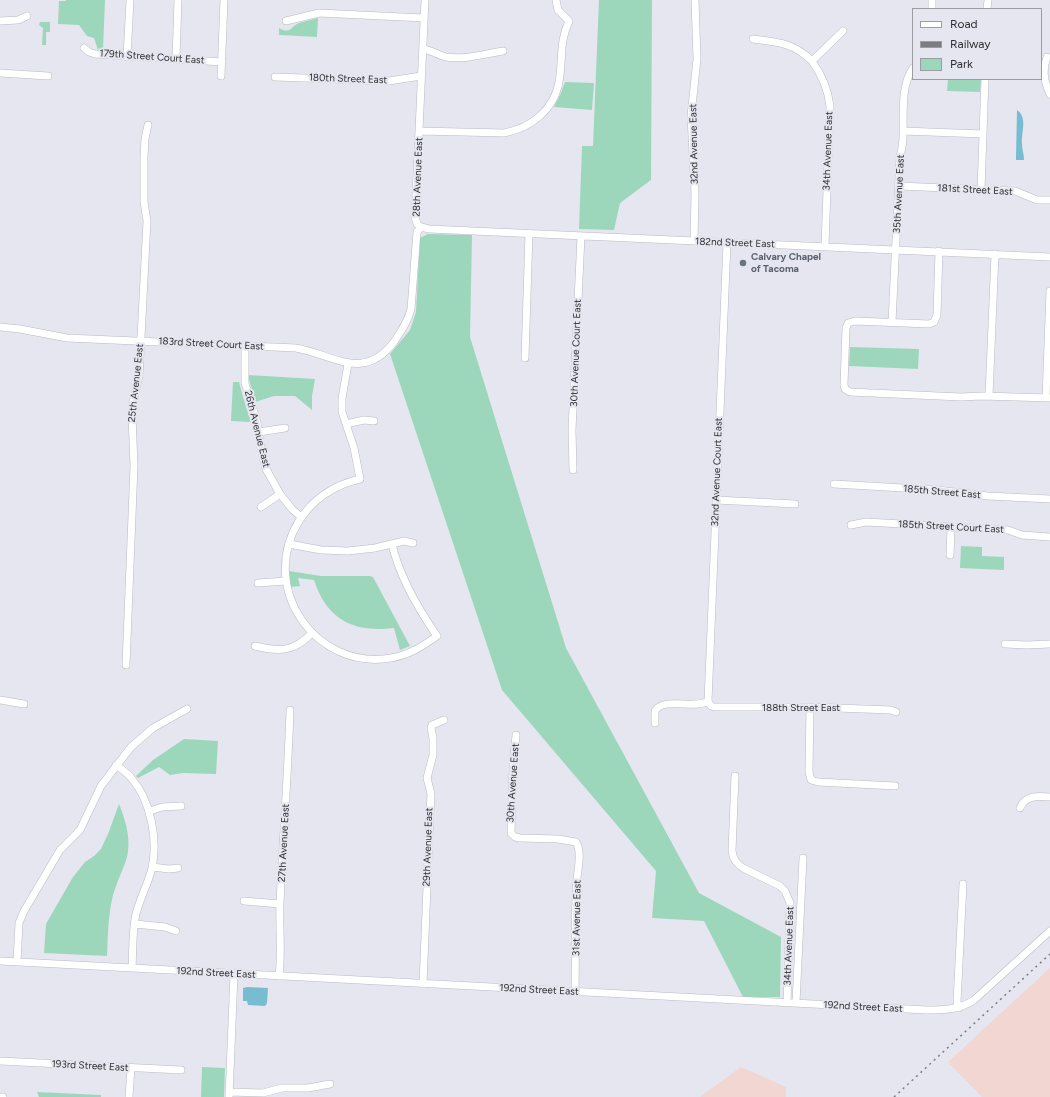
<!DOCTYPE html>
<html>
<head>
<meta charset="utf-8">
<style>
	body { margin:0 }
	#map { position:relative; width:1050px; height:1097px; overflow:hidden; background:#e5e6ef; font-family:Figtree,sans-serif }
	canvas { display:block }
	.legend { position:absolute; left:912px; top:8px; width:130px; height:72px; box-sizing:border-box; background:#e5e6ef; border:1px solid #9c9ca3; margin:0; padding:5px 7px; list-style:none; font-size:12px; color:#2e2e32 }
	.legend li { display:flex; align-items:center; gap:8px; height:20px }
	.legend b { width:20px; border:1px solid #9c9ca3 }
</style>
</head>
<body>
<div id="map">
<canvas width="1050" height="1097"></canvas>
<ul class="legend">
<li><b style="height:5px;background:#fff"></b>Road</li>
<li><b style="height:5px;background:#7c7c82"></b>Railway</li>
<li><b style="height:11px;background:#9cd7bc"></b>Park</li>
</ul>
</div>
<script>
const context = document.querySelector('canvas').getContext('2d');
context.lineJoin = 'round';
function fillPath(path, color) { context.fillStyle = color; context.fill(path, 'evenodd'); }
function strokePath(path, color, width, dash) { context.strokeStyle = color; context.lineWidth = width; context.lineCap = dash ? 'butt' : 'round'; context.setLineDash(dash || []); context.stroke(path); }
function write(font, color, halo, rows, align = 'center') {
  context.font = font + ' Figtree,sans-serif'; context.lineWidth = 4; context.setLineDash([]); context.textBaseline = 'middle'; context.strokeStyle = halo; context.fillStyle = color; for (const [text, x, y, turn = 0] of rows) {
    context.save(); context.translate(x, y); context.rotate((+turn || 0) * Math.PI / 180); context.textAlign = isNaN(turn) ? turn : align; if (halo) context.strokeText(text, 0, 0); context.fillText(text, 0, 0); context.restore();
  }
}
fillPath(new Path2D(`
	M 1050,968 L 1050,1097 L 982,1097 L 948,1062 Z
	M 741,1067 L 786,1087 L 786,1097 L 700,1097 Z`), '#f1d6d2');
fillPath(new Path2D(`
	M 66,0 L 105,0 L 103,50 L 98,50 L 94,38 L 87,36 L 79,25 L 58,24 L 59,1 L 66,1 Z
	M 599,0 L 652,0 L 651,180 L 620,203 L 614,230 L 579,229 L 582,146 L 593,146 Z
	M 318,18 L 317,37 L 279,35 L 279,28 C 291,35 291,26 299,23 C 305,21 311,20 318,18 Z
	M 40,22 L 50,22 L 50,32 L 46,32 L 46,45 L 42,45 L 43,28 L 39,25 Z
	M 948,79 L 981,79 L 980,92 L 947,91 Z
	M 565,82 L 594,83 L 592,110 L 554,107 L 561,93 Z
	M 428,234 L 472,235 L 470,337 L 566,648 L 699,893 L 781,937 L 780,997 L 743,997 L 704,921 L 652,918 L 656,871 L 502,690 L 390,354 L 410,330 L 416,312 L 420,238 Z
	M 850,347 L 919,349 L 918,369 L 849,366 Z
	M 248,375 L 315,379 L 312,396 L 312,410 L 295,396 L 274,396 L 255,402 Z
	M 233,382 L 239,382 L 243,397 L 251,422 L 231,421 Z
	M 961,546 L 982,547 L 982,556 L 1004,557 L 1004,570 L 960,568 Z
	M 289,571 L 321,576 L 370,576 L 373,577 L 410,646 L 400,650 L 394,628 C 354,633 327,620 314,580 L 298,578 L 300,586 L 291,587 Z
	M 184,739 L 218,741 L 216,774 L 183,773 L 170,775 L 159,767 L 138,778 L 136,776 L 153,760 Z
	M 119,804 C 127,824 133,845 124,866 C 120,876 116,885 113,895 C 108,915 108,936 107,956 L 44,953 L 46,924 L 73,877 L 85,862 L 94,856 L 101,849 L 108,834 Z
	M 202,1067 L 225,1068 L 224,1097 L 201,1097 Z
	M 37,1092 L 101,1095 L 101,1097 L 39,1097 Z`), '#9cd7bc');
fillPath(new Path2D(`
	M 1017,110 C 1028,117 1021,133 1022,144 C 1022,149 1024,154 1024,160 L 1016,160 L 1016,158 Z
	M 247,987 L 268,988 L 267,1003 L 265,1006 L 248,1005 L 247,1001 L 243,1001 L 243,988 Z`), '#77bcd1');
const minor = new Path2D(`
	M 932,9 L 932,0
	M 987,9 L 988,0
	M 0,21 L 18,20 L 27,16
	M 286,21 L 319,13 L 424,18
	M 753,39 C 778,42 794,43 812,61 L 843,31
	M 84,48 L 89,52 L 95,54 L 222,62
	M 423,49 C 431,50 438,55 446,57 C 465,60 484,54 503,51
	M 127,57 L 130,0
	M 1047,57 C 1042,70 1044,81 1050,94
	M 176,59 L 178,0
	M 812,61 C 822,75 828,89 830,106 L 825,246
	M 0,73 L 48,76
	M 221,76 L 224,0
	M 275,77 L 389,81 L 421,76
	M 419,131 L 504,133 C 531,128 554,110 559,82 C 563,60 559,42 569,21 L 558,10 L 556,0
	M 903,131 L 983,134
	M 899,186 L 1015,191 L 1037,200 L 1050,200
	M 981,190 L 985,79
	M 421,227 L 429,229 L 1050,257
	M 421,227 L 417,224 L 415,217 L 425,0
	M 694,241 L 695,194 L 691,116 L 697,59 L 695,0
	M 939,251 L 937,315 L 934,322 L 929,324 L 855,321 L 848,323 L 846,328 L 844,385 L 845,389 L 850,392 L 961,397 L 982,396 L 1050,398
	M 892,322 L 900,157 C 901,151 903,145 903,138 C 904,117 900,86 913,68
	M 0,327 L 20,329 L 67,338 L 296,348 C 335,355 363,382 394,342 C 401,331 408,322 411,309 L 417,232 L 421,227
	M 245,346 L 245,383 L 257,422 L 261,448 L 266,469 L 280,494 L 292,509 L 301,517
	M 525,358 L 529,233
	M 348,364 L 342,398 L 342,412 L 354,448 L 360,479 C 334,485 313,499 299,521 C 258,587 315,671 391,658 C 409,655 423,646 437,636 C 419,610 399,575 392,544
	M 989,396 L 995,254
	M 1046,398 L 1050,291
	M 346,424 L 364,420 L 374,421
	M 259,432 L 285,428
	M 573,470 L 572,430 L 581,236
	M 834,484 L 938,490 L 988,496 L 1050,499
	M 716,500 L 795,504
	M 261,507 L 280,494
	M 851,525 L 866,522 L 1008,530 L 1022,535 L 1050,537
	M 289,544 L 321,550 L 348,551 L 375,548 L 404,541 L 413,543
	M 950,555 L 951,528
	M 258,583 L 286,581
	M 1005,644 L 1027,645 L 1050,644
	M 255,646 C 279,652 294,652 312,633
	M 126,665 L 134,466 L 132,416 L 133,402 L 139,376 L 147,221 L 144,202 L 144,157 L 145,139 L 148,125
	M 0,700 L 24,704
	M 708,701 L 727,243
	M 708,701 L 711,706 L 714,707 L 810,707 L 891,710 L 896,712
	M 810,707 L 809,772 L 811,780 L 818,782 L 895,786
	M 655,723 L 655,711 C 664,696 694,710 708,701
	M 516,735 L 513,768 L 511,833 L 515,837 L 520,838 L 558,839 L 576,842 C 582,852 578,868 577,878 C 574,916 576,954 575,992
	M 116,765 C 121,769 128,773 132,779 C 151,801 158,840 152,868 C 148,884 140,898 136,914 C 132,931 133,951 132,968
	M 735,776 L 732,851 C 733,859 736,863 743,868 L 780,886 L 785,891 L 790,903 L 787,1003
	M 1020,808 C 1025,795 1038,796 1050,797
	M 150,811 L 162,807 L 181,806
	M 152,867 L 169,869 L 178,868
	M 244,901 L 280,904
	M 135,924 L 165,927 L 176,931
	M 0,961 L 926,1010 C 943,1010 959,1010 974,1000 L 1050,931
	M 17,962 L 19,923 L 24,911 L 60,850 L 80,830 L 101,786 L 131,747 L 153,728 L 187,709
	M 279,976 C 282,952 279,928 280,903 C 283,839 288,774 290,710
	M 423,984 L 430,814 L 431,794 L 427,778 L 433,755 L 433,738 L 431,728 L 432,725 L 444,720
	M 796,1003 L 803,858
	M 959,1008 L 957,1002 L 963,884
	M 0,1061 L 181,1070
	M 229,1092 L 263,1093 L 282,1088 L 308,1088 L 330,1084
	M 0,1097 L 3,1097
	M 129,1097 L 131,1068
	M 229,1097 L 234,974`);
strokePath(minor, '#b9bac3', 8);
strokePath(minor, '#fff', 7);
strokePath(new Path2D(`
	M 894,1097 L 1050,954`), '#7c7c82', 1.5, [2, 4]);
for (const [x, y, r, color] of [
	[743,263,4,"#6b7280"]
]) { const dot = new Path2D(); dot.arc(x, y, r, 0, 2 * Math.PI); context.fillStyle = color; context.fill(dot); strokePath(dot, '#e5e6ef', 1.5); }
write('10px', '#2e2e32', '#e5e6ef', [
	["179th Street Court East",152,57,4],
	["180th Street East",348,79,2],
	["32nd Avenue East",694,144,-91],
	["34th Avenue East",828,151,-88],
	["28th Avenue East",418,177,-88],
	["181st Street East",975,190,3],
	["35th Avenue East",899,194,-87],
	["182nd Street East",735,243,2],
	["183rd Street Court East",211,344,3],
	["30th Avenue Court East",576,353,-88],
	["25th Avenue East",136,383,-84],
	["26th Avenue East",257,429,76],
	["32nd Avenue Court East",717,472,-88],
	["185th Street East",942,492,5],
	["185th Street Court East",951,527,3],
	["188th Street East",801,708],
	["30th Avenue East",513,783,-86],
	["27th Avenue East",284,843,-87],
	["29th Avenue East",428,847,-88],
	["31st Avenue East",577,918,-89],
	["34th Avenue East",789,946,-88],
	["192nd Street East",216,973,3],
	["192nd Street East",539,990,3],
	["192nd Street East",863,1007,3],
	["193rd Street East",90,1066,3]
]);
write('bold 10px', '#5b616d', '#e5e6ef', [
	["Calvary Chapel",751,257],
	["of Tacoma",751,269]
], 'left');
</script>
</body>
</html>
